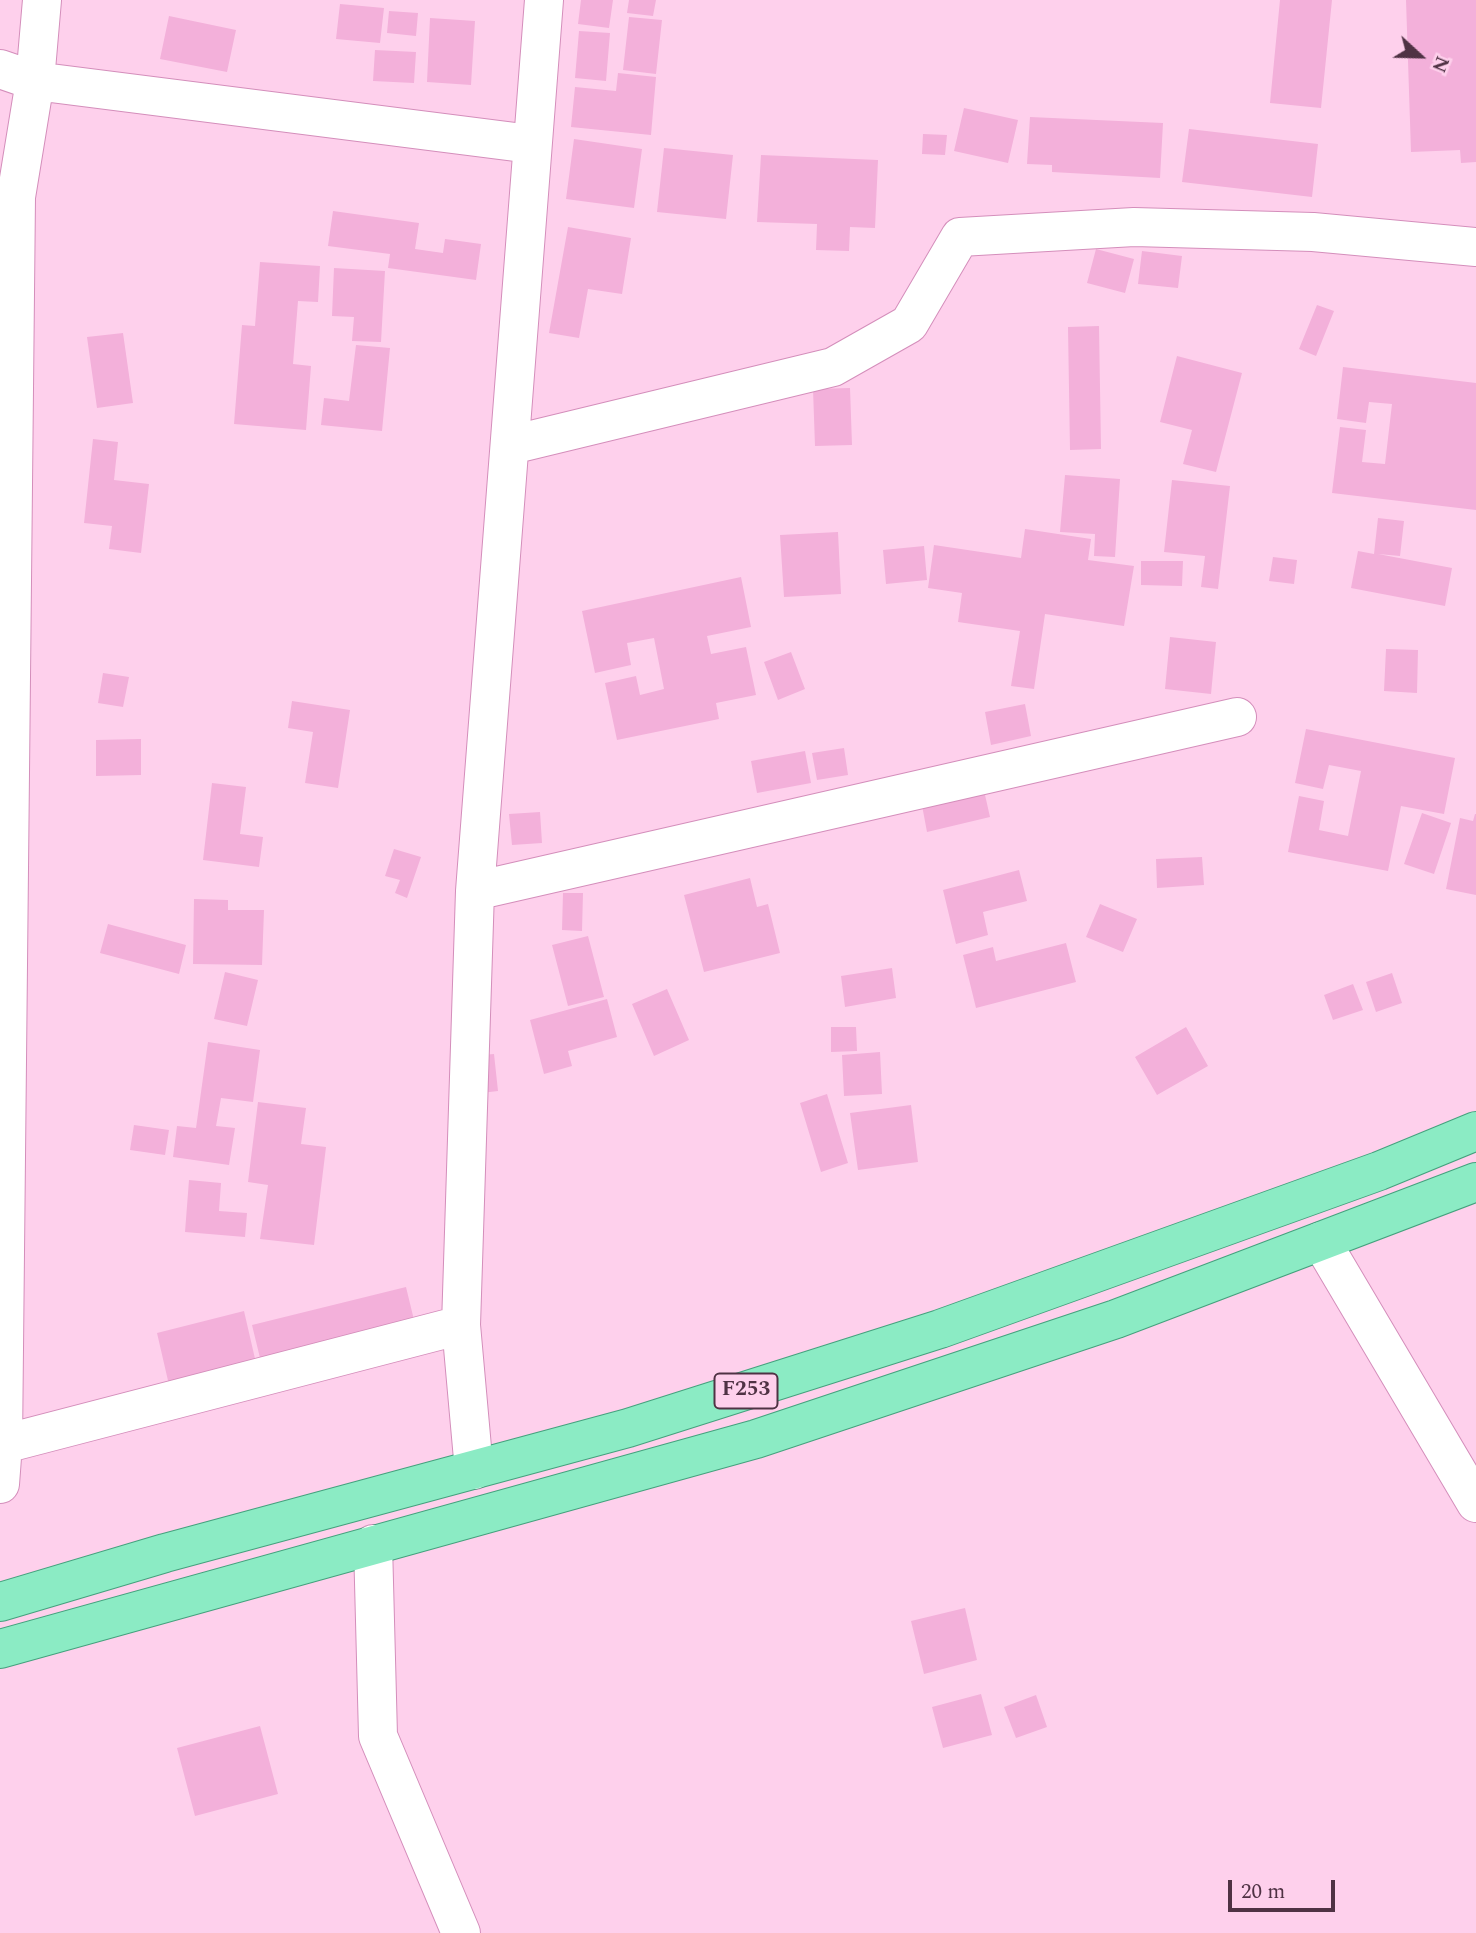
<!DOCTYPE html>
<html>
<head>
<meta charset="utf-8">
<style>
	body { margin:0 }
	#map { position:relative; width:1476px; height:1933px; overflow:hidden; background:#fed0ec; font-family:Spectral,serif }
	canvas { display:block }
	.north { position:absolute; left:1385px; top:21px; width:70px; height:70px; -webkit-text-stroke:5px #fed0ec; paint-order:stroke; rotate:112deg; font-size:19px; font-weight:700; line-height:28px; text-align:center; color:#4f3244 }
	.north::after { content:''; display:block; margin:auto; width:24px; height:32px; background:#4f3244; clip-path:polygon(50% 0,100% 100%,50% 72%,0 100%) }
	.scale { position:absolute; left:1228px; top:1880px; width:107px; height:32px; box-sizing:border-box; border:4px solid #4f3244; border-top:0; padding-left:9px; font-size:21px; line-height:24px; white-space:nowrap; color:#4f3244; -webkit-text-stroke:5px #fed0ec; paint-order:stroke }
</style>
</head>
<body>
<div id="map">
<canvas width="1476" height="1933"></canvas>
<div class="north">N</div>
<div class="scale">20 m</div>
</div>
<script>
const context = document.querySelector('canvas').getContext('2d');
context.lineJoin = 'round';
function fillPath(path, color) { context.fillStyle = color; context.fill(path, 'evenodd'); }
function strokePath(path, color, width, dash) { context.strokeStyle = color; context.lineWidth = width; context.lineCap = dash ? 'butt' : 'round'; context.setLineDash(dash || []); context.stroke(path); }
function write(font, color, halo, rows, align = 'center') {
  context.font = font + ' Spectral,serif'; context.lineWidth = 5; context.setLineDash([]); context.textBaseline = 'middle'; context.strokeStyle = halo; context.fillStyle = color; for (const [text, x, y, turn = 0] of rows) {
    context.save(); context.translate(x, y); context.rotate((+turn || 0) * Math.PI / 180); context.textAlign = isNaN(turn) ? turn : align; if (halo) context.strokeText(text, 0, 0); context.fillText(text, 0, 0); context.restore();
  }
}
fillPath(new Path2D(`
	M 581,0 L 613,0 L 609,28 L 578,24 Z
	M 629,0 L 656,0 L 653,16 L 627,13 Z
	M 1280,0 L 1332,0 L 1321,108 L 1270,103 Z
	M 1406,0 L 1476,0 L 1476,162 L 1461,163 L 1460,150 L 1411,152 Z
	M 340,4 L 384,8 L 380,43 L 336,39 Z
	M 389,11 L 418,13 L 416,36 L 387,33 Z
	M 169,16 L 236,30 L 227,72 L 160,59 Z
	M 629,17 L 662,20 L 656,74 L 623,70 Z
	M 430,18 L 475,21 L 471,85 L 427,82 Z
	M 579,31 L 610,33 L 606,81 L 575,78 Z
	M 375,50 L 416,52 L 414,83 L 373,81 Z
	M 618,73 L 656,77 L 651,135 L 571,127 L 575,87 L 616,91 Z
	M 964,108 L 1018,120 L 1008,163 L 954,151 Z
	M 1030,117 L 1163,123 L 1160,178 L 1052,172 L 1052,165 L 1027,164 Z
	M 1189,129 L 1318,144 L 1312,197 L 1182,182 Z
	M 923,134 L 947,135 L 945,155 L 922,154 Z
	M 574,139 L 642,149 L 634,208 L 566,199 Z
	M 664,148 L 733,155 L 726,219 L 657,212 Z
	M 761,155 L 878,160 L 875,228 L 850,227 L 849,251 L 816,250 L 817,224 L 757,222 Z
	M 333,211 L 419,223 L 415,249 L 443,253 L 445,239 L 481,244 L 476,280 L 388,268 L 390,254 L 328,246 Z
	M 568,227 L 631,238 L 622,294 L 588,289 L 579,338 L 549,333 Z
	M 1096,249 L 1134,259 L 1125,293 L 1087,283 Z
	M 1142,251 L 1182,256 L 1178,288 L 1138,284 Z
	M 260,262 L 320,266 L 318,302 L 298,301 L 293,364 L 311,366 L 306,430 L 234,424 L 242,325 L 255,326 Z
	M 334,268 L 385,271 L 381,342 L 352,341 L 354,317 L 332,316 Z
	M 1317,305 L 1334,311 L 1316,356 L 1299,349 Z
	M 1099,326 L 1101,449 L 1070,450 L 1068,327 Z
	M 123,333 L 133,403 L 97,408 L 87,337 Z
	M 356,345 L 390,348 L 382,431 L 321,425 L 324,398 L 349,401 Z
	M 1177,356 L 1242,373 L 1216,472 L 1183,464 L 1192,430 L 1160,422 Z
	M 1343,367 L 1476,383 L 1476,510 L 1332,493 L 1340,427 L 1366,430 L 1362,462 L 1385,464 L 1392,404 L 1369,402 L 1366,423 L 1337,419 Z
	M 850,388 L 852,445 L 815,446 L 813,389 Z
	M 93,439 L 118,442 L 114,480 L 149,484 L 141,553 L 109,549 L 112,526 L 84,523 Z
	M 1065,475 L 1120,479 L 1115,557 L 1094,556 L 1095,534 L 1060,532 Z
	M 1172,480 L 1230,486 L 1218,589 L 1201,587 L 1205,556 L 1164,552 Z
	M 1378,518 L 1404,521 L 1400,556 L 1378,554 L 1452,568 L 1445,606 L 1351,588 L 1358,551 L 1374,554 Z
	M 1025,529 L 1091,539 L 1088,560 L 1134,566 L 1124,626 L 1045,614 L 1034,689 L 1011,686 L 1020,631 L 958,622 L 962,593 L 928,588 L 934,545 L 1021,558 Z
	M 838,532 L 841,594 L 784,597 L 780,535 Z
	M 924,546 L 927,580 L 886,584 L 883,550 Z
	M 1273,557 L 1297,560 L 1294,584 L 1269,581 Z
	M 1141,561 L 1183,561 L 1182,586 L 1141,585 Z
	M 741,577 L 751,627 L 707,636 L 711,654 L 746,647 L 756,695 L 716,703 L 719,719 L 617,740 L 605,683 L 636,676 L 640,695 L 664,689 L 654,638 L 627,643 L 631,665 L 595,673 L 582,611 Z
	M 1170,637 L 1216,642 L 1211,694 L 1165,689 Z
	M 1386,649 L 1418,650 L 1417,693 L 1384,691 Z
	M 791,652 L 805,689 L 778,700 L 764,662 Z
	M 103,673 L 129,677 L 123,707 L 98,703 Z
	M 292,701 L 350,710 L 338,788 L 305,783 L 313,732 L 288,728 Z
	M 1025,704 L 1031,736 L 991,745 L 985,712 Z
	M 1306,729 L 1455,758 L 1444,814 L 1401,806 L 1388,871 L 1288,852 L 1299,796 L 1324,801 L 1319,830 L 1348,836 L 1361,771 L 1329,765 L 1323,789 L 1295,783 Z
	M 141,739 L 141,775 L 96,776 L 96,740 Z
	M 844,748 L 848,775 L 817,780 L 812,753 Z
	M 805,751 L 811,783 L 757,793 L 751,761 Z
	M 212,783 L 246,787 L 240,834 L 263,837 L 259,867 L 203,860 Z
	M 983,786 L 990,817 L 927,832 L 921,800 Z
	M 540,812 L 542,843 L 512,845 L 509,814 Z
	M 1422,813 L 1451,823 L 1434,874 L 1404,864 Z
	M 1475,814 L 1476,814 L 1476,895 L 1446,889 L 1460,818 L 1473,821 Z
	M 394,849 L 421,857 L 407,898 L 395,893 L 400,880 L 385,876 Z
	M 1202,857 L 1204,885 L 1157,888 L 1156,859 Z
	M 1019,870 L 1027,901 L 983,912 L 988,935 L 956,944 L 943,890 Z
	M 750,878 L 757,907 L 768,904 L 780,953 L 704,972 L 684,895 Z
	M 563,893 L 583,893 L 582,931 L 562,930 Z
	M 194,899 L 228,900 L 228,910 L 264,910 L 262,965 L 193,964 Z
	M 1100,904 L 1137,919 L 1123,952 L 1086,937 Z
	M 108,924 L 186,945 L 179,974 L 100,953 Z
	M 588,936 L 604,997 L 568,1006 L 552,945 Z
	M 1066,943 L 1076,982 L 976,1008 L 963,955 L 993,947 L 996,961 Z
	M 892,968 L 896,998 L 845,1007 L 841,976 Z
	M 225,972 L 258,980 L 247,1026 L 214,1019 Z
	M 1392,973 L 1402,1003 L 1376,1012 L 1366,982 Z
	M 1353,984 L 1363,1010 L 1333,1020 L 1324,995 Z
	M 667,989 L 689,1040 L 654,1056 L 632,1004 Z
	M 607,999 L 617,1037 L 568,1051 L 572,1066 L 544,1074 L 530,1020 Z
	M 831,1027 L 856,1027 L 857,1051 L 831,1052 Z
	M 1186,1027 L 1208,1066 L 1157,1095 L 1135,1057 Z
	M 208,1042 L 260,1050 L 253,1102 L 221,1098 L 216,1126 L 235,1128 L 229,1165 L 173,1157 L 177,1126 L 196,1128 Z
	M 880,1052 L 882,1094 L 844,1096 L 842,1055 Z
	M 494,1054 L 498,1091 L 473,1094 L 469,1056 Z
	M 827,1094 L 848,1163 L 821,1172 L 800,1103 Z
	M 258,1102 L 306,1108 L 301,1144 L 326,1147 L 314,1245 L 260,1239 L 268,1185 L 248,1182 Z
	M 911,1105 L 918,1162 L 858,1170 L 850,1113 Z
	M 134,1125 L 169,1130 L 165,1155 L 130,1150 Z
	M 189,1180 L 221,1183 L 219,1211 L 247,1213 L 245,1237 L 185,1232 Z
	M 406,1287 L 414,1320 L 260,1358 L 252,1325 Z
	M 244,1311 L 256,1363 L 169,1385 L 157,1333 Z
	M 965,1608 L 977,1660 L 924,1674 L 911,1621 Z
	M 981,1694 L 992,1735 L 943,1748 L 932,1707 Z
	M 1036,1695 L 1047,1727 L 1016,1738 L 1004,1707 Z
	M 260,1726 L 278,1794 L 195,1816 L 177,1748 Z`), '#f3b0da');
const minor = new Path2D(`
	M 0,69 L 35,81 L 531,144
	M 511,445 L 833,367 L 909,324 L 960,237 L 1134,227 L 1313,232 L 1476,247
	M 475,891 L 1237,717
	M 1321,1241 L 1476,1503
	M 0,1445 L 461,1325
	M 474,1470 L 461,1325 L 475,891 L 544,0
	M 0,1484 L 3,1444 L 16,197 L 35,81 L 42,0
	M 373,1544 L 378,1736 L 461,1933`);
const primary = new Path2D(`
	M 0,1602 L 165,1553 L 628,1428 L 940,1329 L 1379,1171 L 1476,1131
	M 0,1649 L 756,1439 L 1116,1319 L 1476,1182`);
strokePath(minor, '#d48ebb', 40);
strokePath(primary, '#44a17d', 40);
strokePath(minor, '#fff', 38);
strokePath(primary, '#8bebc4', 38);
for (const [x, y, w] of [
	[746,1391,63]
]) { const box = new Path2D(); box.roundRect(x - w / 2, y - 17.5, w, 35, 5); context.fillStyle = '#fed0ec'; context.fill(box); strokePath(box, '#4f3244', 2); }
write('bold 21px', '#4f3244', null, [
	["F253",746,1391]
]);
</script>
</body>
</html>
